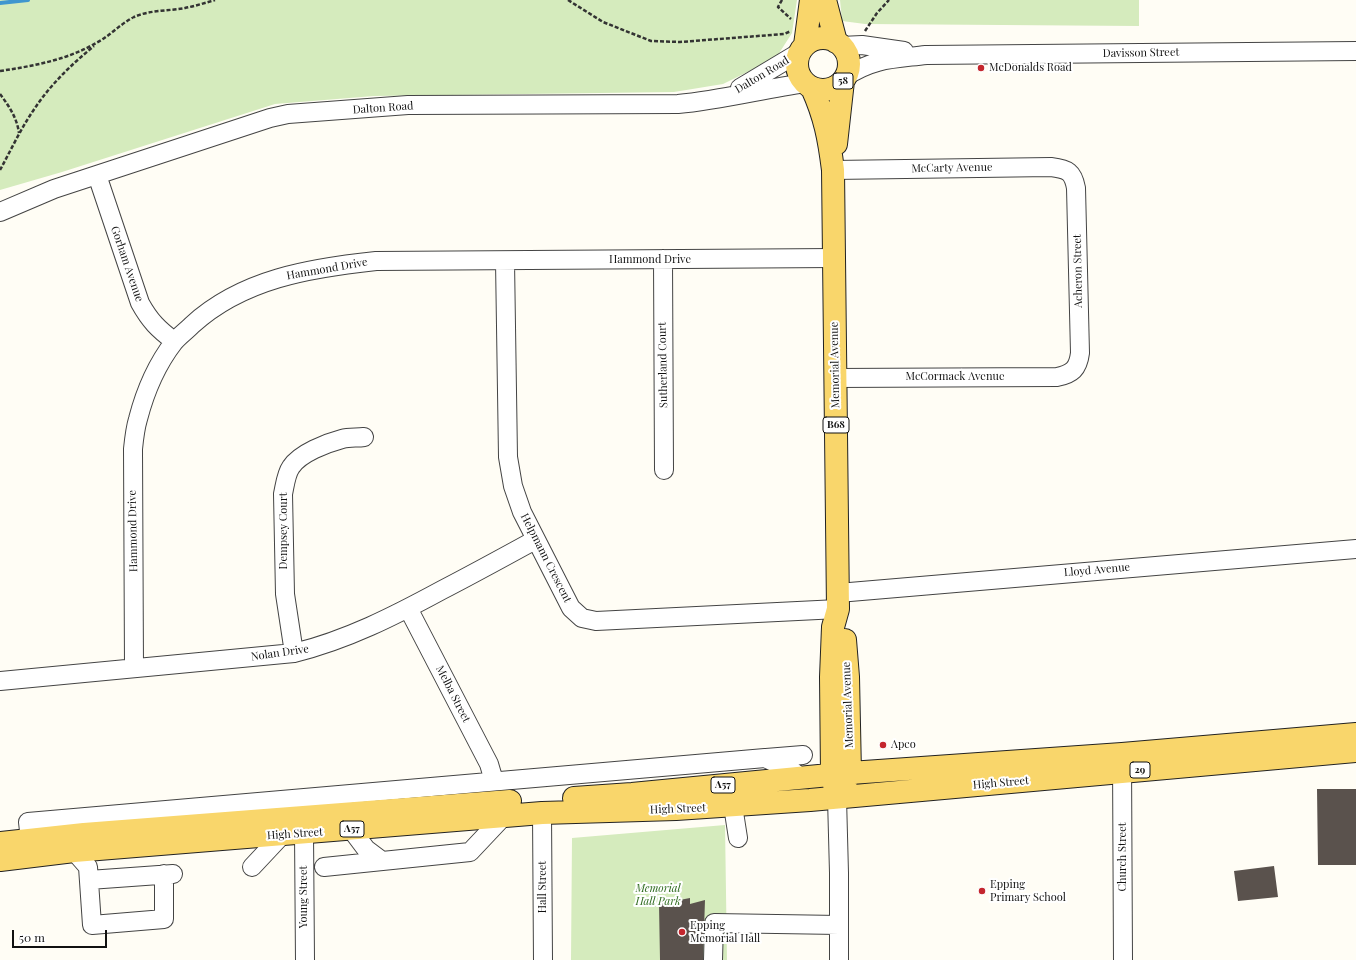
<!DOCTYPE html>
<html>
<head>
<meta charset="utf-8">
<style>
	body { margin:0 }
	#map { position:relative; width:1356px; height:960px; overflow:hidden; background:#fffdf5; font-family:"Playfair Display",serif }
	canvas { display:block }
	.scale { position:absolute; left:12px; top:930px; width:95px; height:18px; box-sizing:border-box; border:2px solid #111; border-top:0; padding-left:5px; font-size:12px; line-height:14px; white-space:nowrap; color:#111; -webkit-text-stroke:3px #fff; paint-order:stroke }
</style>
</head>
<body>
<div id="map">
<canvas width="1356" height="960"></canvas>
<div class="scale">50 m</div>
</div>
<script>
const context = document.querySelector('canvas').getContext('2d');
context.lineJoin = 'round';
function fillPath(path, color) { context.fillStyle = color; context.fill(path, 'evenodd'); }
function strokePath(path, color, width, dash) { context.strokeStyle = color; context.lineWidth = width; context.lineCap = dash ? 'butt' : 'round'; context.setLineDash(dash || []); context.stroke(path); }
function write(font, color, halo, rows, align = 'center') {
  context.font = font + ' "Playfair Display",serif'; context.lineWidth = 4; context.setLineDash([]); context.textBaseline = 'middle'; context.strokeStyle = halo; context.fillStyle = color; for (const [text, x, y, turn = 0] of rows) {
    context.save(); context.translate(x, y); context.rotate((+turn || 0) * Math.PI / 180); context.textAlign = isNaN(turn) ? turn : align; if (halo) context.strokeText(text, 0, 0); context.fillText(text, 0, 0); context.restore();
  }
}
fillPath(new Path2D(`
	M 0,0 L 797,0 L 792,33 L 776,58 L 723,84 L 674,92 L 374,96 L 275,104 L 62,172 L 0,190 Z
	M 840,0 L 1139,0 L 1139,26 L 865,24 L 842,21 Z
	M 725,825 L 727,960 L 571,960 L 572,838 Z`), '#d5ebbd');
strokePath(new Path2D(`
	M 0,3 L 28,0`), '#3f96cf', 4);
fillPath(new Path2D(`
	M 1317,789 L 1356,789 L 1356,865 L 1318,865 Z
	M 1274,866 L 1278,897 L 1238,901 L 1234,871 Z
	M 690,898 L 690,904 L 705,900 L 703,960 L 660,960 L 659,904 Z`), '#5a524d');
const minor = new Path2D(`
	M 841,46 L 862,45 L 904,51
	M 845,77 C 874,58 894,59 926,55 L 1356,51
	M 740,88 L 800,52
	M 833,170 L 1051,167 C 1068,169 1073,172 1076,188 L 1080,353 C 1078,369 1072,374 1057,377 L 835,378
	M 97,175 L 140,303 C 150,321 158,329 174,341
	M 0,212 L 54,189 L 270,118 L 288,114 L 408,105 L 678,104 C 721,100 763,89 805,83
	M 663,259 L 664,470
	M 505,261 L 508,457 L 513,486 L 522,512 L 571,608 L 582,618 L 596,621 L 838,609
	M 838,593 L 1356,549
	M 408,608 L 489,764 L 494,781
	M 294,653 L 285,594 L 283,494 C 285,485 286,474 291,467 C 300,453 327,443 342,439 C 349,437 357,438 364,437
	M 134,668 L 133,449 C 134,439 135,429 138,419 C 145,392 157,364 174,342 C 179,336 186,331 192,325 C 242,279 310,268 376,261 L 834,258
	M 0,681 L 294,653 C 347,640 394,616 442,590 C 473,574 504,557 535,540
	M 766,758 L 803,755
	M 1122,759 L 1123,960
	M 837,798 L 839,873 L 839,960
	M 733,806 L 738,838
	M 542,813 L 543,960
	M 351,829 L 366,849 L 382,861
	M 304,833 L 305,960
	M 30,840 L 28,822 L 765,758 L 791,770 L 802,778
	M 74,851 L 88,867 L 92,925 L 164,919 L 164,874
	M 252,867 L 282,835
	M 324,867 L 470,852 L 503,817
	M 89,880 L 173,874
	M 713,960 L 714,923 L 839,925`);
const major = new Path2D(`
	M 825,0 L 836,42
	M797 64a26 26 0 1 1 52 0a26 26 0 1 1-52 0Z
	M 805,45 L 811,0
	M 812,88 C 825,117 829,138 833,170 L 838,609 L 833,627 L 831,677 L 832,775 L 835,789
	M 836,144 L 843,81
	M 843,786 L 850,773 L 848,677 L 845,640
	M 574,798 L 632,794 L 850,773 L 1122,754 L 1356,734
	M 0,843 L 84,834 L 510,801
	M 0,860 L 74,851 L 542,813 L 676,809 L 810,800 L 1356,751`);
strokePath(minor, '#444', 20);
strokePath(major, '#222', 24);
strokePath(new Path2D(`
	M 568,0 L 603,22 L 651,41 L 680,42 L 784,34 L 791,31
	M 782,0 L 778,7 L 791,19
	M 865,31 L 877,13 L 889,0
	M 0,71 C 33,66 67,60 96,43 C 110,36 120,24 134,17 C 149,10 169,11 185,8 C 195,6 205,3 215,0
	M 0,94 C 9,106 17,118 19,133
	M 0,170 C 11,150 21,128 35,108 C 51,84 72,64 94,46`), '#333', 2.5, [4, 2]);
strokePath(minor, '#fff', 18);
strokePath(major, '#f9d66b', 22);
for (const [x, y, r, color] of [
	[981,68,4,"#c4262e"],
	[883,745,4,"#c4262e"],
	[982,891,4,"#c4262e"],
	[682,932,4,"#c4262e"]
]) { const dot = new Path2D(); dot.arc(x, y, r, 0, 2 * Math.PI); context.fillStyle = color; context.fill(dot); strokePath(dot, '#fff', 1.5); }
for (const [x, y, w] of [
	[843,81,20],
	[836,425,26],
	[1140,770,20],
	[723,785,24],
	[352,829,24]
]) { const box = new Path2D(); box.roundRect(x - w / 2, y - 8, w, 16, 3); context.fillStyle = '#fff'; context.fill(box); strokePath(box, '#111', 1); }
write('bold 10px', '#111', null, [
	["58",843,81],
	["B68",836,425],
	["29",1140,770],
	["A57",723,785],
	["A57",352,829]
]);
write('11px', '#111', '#fff', [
	["Davisson Street",1141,53,-1],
	["Dalton Road",762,75,-31],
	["Dalton Road",383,108,-4],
	["McCarty Avenue",952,168,-1],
	["Hammond Drive",650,260],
	["Gorham Avenue",127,264,71],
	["Hammond Drive",327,269,-10],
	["Acheron Street",1078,271,-91],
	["Sutherland Court",663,365,-91],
	["Memorial Avenue",835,365,-91],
	["McCormack Avenue",955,377],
	["Hammond Drive",133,531,-91],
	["Dempsey Court",284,531,-90],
	["Helpmann Crescent",546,558,63],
	["Lloyd Avenue",1097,570,-5],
	["Nolan Drive",280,653,-8],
	["Melba Street",453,694,63],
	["Memorial Avenue",848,705,-92],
	["High Street",1001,783,-5],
	["High Street",678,809,-2],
	["High Street",295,834,-4],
	["Church Street",1123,857,-90],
	["Hall Street",543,887,-90],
	["Young Street",304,897,-90]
]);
write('11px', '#111', '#fff', [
	["McDonalds Road",989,68],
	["Apco",891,745],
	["Epping",990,885],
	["Primary School",990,898],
	["Epping",690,926],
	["Memorial Hall",690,939]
], 'left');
write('italic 11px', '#2f6b1f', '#fff', [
	["Memorial",658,889],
	["Hall Park",658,902]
]);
</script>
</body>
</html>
